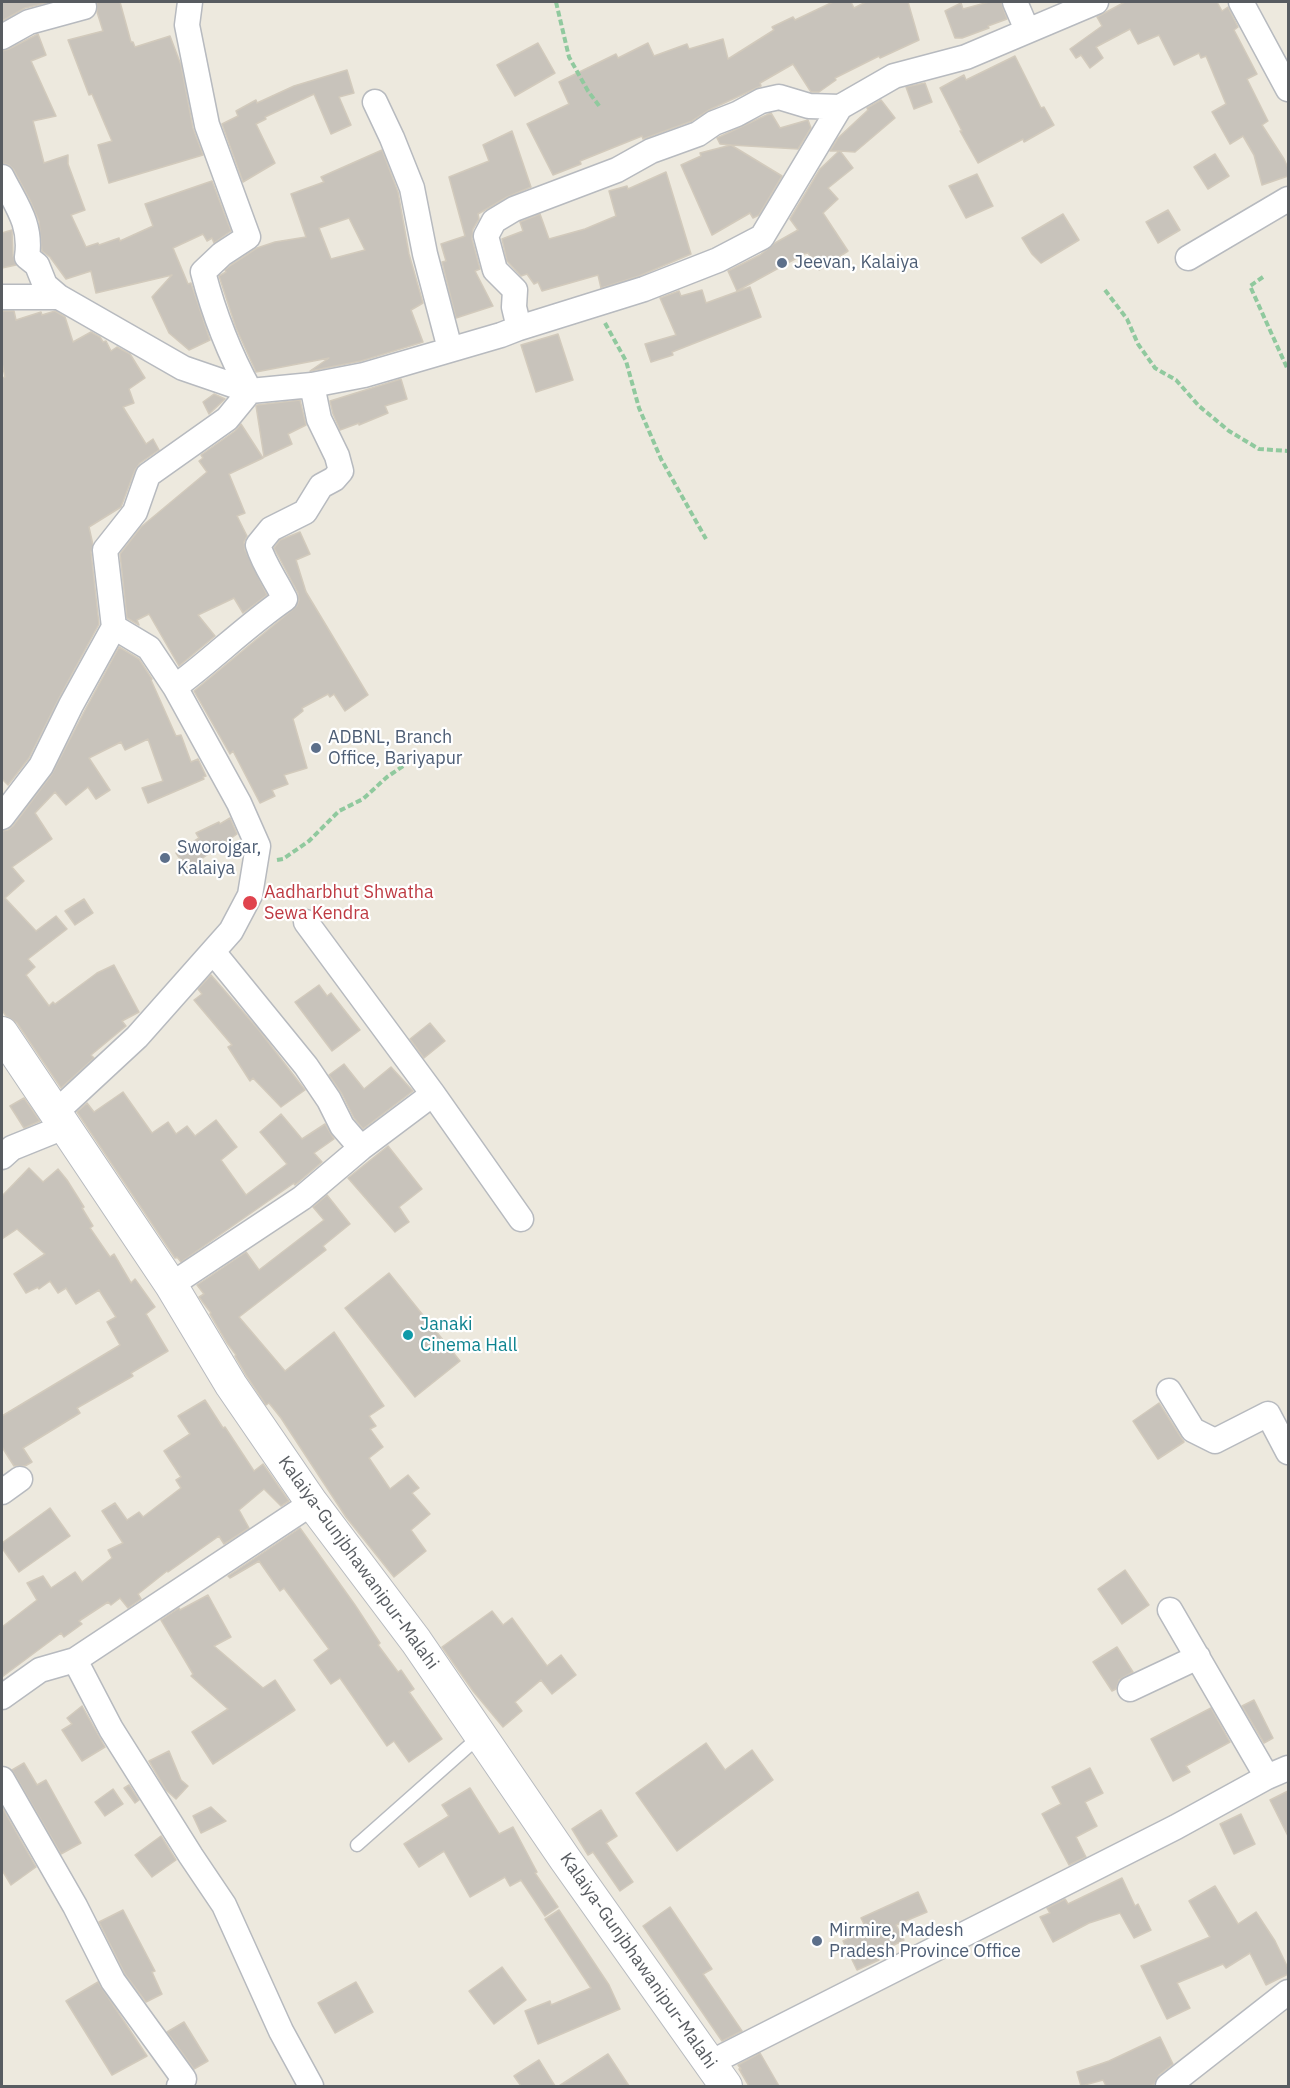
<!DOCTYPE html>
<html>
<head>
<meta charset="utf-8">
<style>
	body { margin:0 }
	#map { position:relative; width:1290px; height:2088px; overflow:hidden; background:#ede9de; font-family:"IBM Plex Sans",sans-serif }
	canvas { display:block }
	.frame { position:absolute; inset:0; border:3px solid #585c61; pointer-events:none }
</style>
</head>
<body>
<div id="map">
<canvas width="1290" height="2088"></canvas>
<div class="frame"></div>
</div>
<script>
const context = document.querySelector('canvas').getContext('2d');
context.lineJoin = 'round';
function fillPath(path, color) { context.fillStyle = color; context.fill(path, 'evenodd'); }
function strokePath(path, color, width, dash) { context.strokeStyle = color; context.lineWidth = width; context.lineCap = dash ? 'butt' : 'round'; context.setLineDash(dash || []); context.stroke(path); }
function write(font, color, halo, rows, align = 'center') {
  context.font = font + ' "IBM Plex Sans",sans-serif'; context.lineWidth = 4.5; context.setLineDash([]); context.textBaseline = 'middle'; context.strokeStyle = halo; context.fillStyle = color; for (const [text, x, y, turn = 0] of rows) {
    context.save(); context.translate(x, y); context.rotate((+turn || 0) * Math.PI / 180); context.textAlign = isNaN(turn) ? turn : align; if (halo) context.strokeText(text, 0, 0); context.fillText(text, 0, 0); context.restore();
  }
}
const building = new Path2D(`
	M 2,2 L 50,2 L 25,8 L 2,21 Z
	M 97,2 L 120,2 L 131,42 L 133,42 L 135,47 L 170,36 L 181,65 L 193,128 L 203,155 L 109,183 L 98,145 L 112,141 L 92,94 L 89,95 L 68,40 L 103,31 L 97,12 Z
	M 833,2 L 851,2 L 854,8 L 866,2 L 908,2 L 919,40 L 880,58 L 879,56 L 835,78 L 836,80 L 819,92 L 811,92 L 793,64 L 760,83 L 761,86 L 709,110 L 692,121 L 643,139 L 642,136 L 580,161 L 581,164 L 553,175 L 527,124 L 569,104 L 559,82 L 616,54 L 618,58 L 648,43 L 654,56 L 687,44 L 689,49 L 723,39 L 728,59 L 774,30 L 772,27 L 793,17 L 795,20 Z
	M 989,2 L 1001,2 L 1007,19 L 988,26 L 989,28 L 962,38 L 955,38 L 945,11 L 961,3 L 963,9 Z
	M 1125,2 L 1217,2 L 1222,11 L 1228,7 L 1238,27 L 1234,30 L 1257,74 L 1247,79 L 1268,121 L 1262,125 L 1284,159 L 1288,168 L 1288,176 L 1262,185 L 1254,155 L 1243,136 L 1230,144 L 1212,112 L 1226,104 L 1206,56 L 1201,58 L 1199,53 L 1174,65 L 1159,35 L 1138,44 L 1130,29 L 1096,47 L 1103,58 L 1090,68 L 1081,55 L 1076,58 L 1070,49 L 1102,26 L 1097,17 Z
	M 38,34 L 46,55 L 31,61 L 56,116 L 33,121 L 44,163 L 68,155 L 68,164 L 85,210 L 71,215 L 86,247 L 98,243 L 99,245 L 119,238 L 120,241 L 153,226 L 145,204 L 212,181 L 231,231 L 214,243 L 212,238 L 207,241 L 203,234 L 173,248 L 188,284 L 191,283 L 210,340 L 189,350 L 169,333 L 152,297 L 172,275 L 96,293 L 91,271 L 66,279 L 50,257 L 42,251 L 39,221 L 30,200 L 14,170 L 9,165 L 2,163 L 2,51 L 9,49 Z
	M 538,43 L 555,73 L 515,96 L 497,65 Z
	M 1015,56 L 1041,108 L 1044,107 L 1054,125 L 1024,142 L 1023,139 L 978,163 L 960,131 L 962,131 L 940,88 L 964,75 L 966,80 Z
	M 347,70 L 354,93 L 339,97 L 351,125 L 331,134 L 314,94 L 265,117 L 266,119 L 256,124 L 275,163 L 243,182 L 222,124 L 238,116 L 236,111 L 256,100 L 257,103 L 294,86 Z
	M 925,83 L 932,102 L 914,109 L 906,87 Z
	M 881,100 L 895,118 L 855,152 L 840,151 L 853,168 L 828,188 L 838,199 L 823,213 L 848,251 L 819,270 L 808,253 L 804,254 L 737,291 L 728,271 L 760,255 L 775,243 L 798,230 L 790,219 L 820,169 L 839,151 L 830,151 L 838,138 L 868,110 L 867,108 Z
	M 771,113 L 780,128 L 808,120 L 811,128 L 798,149 L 731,145 L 782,176 L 759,215 L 753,218 L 750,213 L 712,235 L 681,165 L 701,156 L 700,153 L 731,145 L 720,144 L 717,138 Z
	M 512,131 L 531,187 L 507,197 L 478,214 L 479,219 L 473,229 L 472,239 L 480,269 L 475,271 L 493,306 L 456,318 L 442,262 L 446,261 L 441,244 L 465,236 L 449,177 L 489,161 L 483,145 Z
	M 382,150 L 398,192 L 409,254 L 423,303 L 411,310 L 423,342 L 361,361 L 310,371 L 329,358 L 256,372 L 236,328 L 219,276 L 226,272 L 225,270 L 231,265 L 257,248 L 275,242 L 306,237 L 291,194 L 324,182 L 321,177 ZM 349,218 L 365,250 L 331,259 L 319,228 Z
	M 1215,154 L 1229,176 L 1208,189 L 1194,167 Z
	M 666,172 L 691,254 L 639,276 L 601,288 L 598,275 L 542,291 L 538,282 L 534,284 L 527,274 L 521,276 L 507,261 L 502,239 L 523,231 L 520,222 L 540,214 L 549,239 L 585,229 L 616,216 L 609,191 L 627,186 L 628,189 Z
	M 977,174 L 993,206 L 966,218 L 949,186 Z
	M 1168,210 L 1180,230 L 1158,243 L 1146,222 Z
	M 1063,214 L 1079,240 L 1041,263 L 1032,254 L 1022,238 Z
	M 12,230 L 13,256 L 16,265 L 2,268 L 2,233 Z
	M 750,287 L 761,317 L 672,352 L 673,355 L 651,362 L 645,344 L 676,335 L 660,298 L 679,291 L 681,296 L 702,290 L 706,303 Z
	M 2,311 L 14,311 L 16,320 L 41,312 L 42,315 L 55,311 L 65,317 L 73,342 L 91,332 L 100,337 L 103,342 L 106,341 L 111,351 L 117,347 L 130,354 L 145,378 L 129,389 L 134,403 L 123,407 L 146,444 L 153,439 L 159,450 L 140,463 L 135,470 L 121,507 L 89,527 L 93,545 L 91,552 L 99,624 L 59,698 L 29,758 L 8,785 L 2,779 L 2,378 L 5,377 L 2,363 Z
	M 558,334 L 573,380 L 536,392 L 521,345 Z
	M 401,379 L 407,399 L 385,406 L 388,413 L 359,425 L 359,423 L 340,430 L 333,414 L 330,401 Z
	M 214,394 L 225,399 L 209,414 L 203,402 Z
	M 300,400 L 306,425 L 288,434 L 292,444 L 264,457 L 256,406 L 257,405 Z
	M 241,424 L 263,458 L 229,474 L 245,513 L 237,516 L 247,536 L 244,542 L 245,550 L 267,595 L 243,613 L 234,598 L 198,615 L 215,636 L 179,666 L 149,614 L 137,620 L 139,625 L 127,618 L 120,554 L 141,527 L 207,472 L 199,461 L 203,458 L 201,455 L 235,431 Z
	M 300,532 L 310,554 L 296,560 L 306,592 L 368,695 L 345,711 L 334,694 L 330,697 L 328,694 L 302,708 L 303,711 L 293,719 L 307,768 L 284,775 L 288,784 L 272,790 L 275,796 L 260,803 L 233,751 L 230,754 L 194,691 L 297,606 L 299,600 L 298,593 L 274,548 L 280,540 Z
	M 119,647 L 139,659 L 152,679 L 151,680 L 176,736 L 181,735 L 191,762 L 198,759 L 206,776 L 203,777 L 204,779 L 148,803 L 142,788 L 163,781 L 148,739 L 125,750 L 121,742 L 89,758 L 110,790 L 96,799 L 88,787 L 66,805 L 55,792 L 35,813 L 52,839 L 12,867 L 24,881 L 5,898 L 36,931 L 56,916 L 67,929 L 28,959 L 35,967 L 26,975 L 49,1006 L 53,1002 L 55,1004 L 97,973 L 114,965 L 139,1012 L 122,1021 L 126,1026 L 91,1055 L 94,1058 L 61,1088 L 17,1023 L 6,1016 L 2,1010 L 2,831 L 8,830 L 13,826 L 52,774 L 84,712 Z
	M 230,818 L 237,834 L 187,869 L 176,853 L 199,838 L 196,833 L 219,822 L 220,824 Z
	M 84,899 L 93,913 L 75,925 L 65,911 Z
	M 211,975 L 258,1029 L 305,1090 L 281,1107 L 253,1078 L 250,1081 L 228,1047 L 232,1045 L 194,1000 L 202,994 L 198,989 Z
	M 319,985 L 327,996 L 331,993 L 360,1030 L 332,1051 L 295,1002 Z
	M 430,1023 L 445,1041 L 424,1058 L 410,1039 Z
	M 344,1064 L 364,1089 L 391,1067 L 413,1091 L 363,1129 L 354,1118 L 342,1094 L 329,1075 Z
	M 123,1092 L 152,1133 L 168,1122 L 176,1134 L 187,1126 L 195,1136 L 216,1120 L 237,1147 L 221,1160 L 246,1195 L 287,1164 L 260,1132 L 281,1114 L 302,1139 L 325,1124 L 334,1139 L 314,1153 L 322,1162 L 295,1185 L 294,1183 L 181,1262 L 177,1257 L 175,1258 L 77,1112 L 87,1103 L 94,1112 Z
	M 24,1098 L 40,1121 L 24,1128 L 10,1106 Z
	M 388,1146 L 422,1189 L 399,1207 L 409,1222 L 395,1232 L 348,1178 Z
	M 29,1168 L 43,1182 L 58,1169 L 67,1180 L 84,1207 L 82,1208 L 93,1226 L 90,1228 L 110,1257 L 114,1254 L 131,1283 L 135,1279 L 155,1307 L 146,1314 L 168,1351 L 131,1373 L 133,1376 L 77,1408 L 80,1413 L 23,1448 L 32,1462 L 25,1466 L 14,1466 L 2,1447 L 2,1416 L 120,1345 L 107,1322 L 116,1317 L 99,1290 L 76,1304 L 66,1288 L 58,1293 L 50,1281 L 39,1289 L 38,1287 L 26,1293 L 14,1274 L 45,1254 L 17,1229 L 2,1239 L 2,1196 Z
	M 327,1195 L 350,1224 L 323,1246 L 326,1250 L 239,1317 L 285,1371 L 334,1332 L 384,1406 L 369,1416 L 376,1426 L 370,1429 L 383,1447 L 369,1458 L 390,1489 L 408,1475 L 419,1488 L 412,1493 L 430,1514 L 411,1530 L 426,1551 L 394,1577 L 346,1517 L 281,1418 L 269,1403 L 266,1405 L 246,1375 L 235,1356 L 236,1355 L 227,1343 L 210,1314 L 211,1313 L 199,1297 L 204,1294 L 197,1285 L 246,1252 L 259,1270 L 324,1220 L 313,1207 Z
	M 389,1273 L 460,1361 L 415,1397 L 345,1308 Z
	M 205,1400 L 223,1428 L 225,1427 L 254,1471 L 263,1464 L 289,1501 L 281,1506 L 264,1489 L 239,1510 L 249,1528 L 224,1544 L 219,1536 L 168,1572 L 167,1571 L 138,1594 L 141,1599 L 128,1608 L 120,1598 L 111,1605 L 108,1602 L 79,1621 L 82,1624 L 64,1637 L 61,1633 L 2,1677 L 2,1627 L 37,1600 L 27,1583 L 43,1576 L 51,1588 L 75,1572 L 82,1582 L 112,1558 L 108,1550 L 123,1543 L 102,1511 L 115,1503 L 127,1520 L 139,1512 L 143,1517 L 181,1488 L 176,1480 L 181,1477 L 164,1451 L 190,1434 L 178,1416 Z
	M 1159,1403 L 1184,1442 L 1158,1459 L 1133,1421 Z
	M 50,1508 L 70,1536 L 19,1572 L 2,1548 L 2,1543 Z
	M 300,1528 L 355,1605 L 380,1643 L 378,1645 L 398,1672 L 401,1670 L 414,1689 L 409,1692 L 442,1739 L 409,1762 L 394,1741 L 387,1746 L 340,1678 L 331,1684 L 314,1660 L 329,1649 L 284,1588 L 280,1591 L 259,1561 L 230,1578 L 228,1576 Z
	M 1125,1570 L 1149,1605 L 1122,1624 L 1098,1589 Z
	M 208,1595 L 231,1637 L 214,1646 L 263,1688 L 275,1680 L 295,1710 L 213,1764 L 192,1732 L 228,1709 L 191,1676 L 193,1674 L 161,1620 L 179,1608 L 180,1610 Z
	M 492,1611 L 503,1625 L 512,1618 L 547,1666 L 561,1655 L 576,1675 L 552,1694 L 541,1680 L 515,1702 L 522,1711 L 503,1727 L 473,1691 L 442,1647 Z
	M 1117,1647 L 1133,1672 L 1119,1680 L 1116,1689 L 1112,1691 L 1093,1662 Z
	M 1254,1700 L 1273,1738 L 1264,1743 L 1242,1706 Z
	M 82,1706 L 105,1747 L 82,1761 L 62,1730 L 72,1724 L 67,1718 Z
	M 1211,1708 L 1230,1742 L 1186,1766 L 1190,1772 L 1173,1781 L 1151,1739 Z
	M 706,1743 L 725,1770 L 752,1750 L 773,1780 L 677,1851 L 636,1793 Z
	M 169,1751 L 181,1780 L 188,1786 L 176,1799 L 166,1790 L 149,1761 Z
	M 24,1763 L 37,1785 L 46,1780 L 81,1843 L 61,1854 L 12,1770 Z
	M 1090,1768 L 1103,1793 L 1085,1802 L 1097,1826 L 1076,1837 L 1086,1857 L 1069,1865 L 1042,1814 L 1061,1804 L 1052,1787 Z
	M 129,1785 L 139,1800 L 135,1803 L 124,1788 Z
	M 470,1788 L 499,1834 L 513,1827 L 537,1872 L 535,1873 L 558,1907 L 545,1916 L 521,1880 L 510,1886 L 505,1877 L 470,1897 L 444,1851 L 419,1867 L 404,1844 L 449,1816 L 442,1805 Z
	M 113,1789 L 123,1804 L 105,1816 L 95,1802 Z
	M 1288,1791 L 1288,1836 L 1270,1800 Z
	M 2,1807 L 36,1867 L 11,1885 L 2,1870 Z
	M 211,1807 L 226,1821 L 201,1833 L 193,1816 Z
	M 601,1810 L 617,1836 L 606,1843 L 633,1882 L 620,1891 L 593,1852 L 588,1855 L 572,1829 Z
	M 1241,1814 L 1255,1844 L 1234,1854 L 1220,1824 Z
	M 161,1836 L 176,1860 L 152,1877 L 135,1855 Z
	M 1122,1878 L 1135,1906 L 1138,1904 L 1151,1930 L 1134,1938 L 1120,1913 L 1089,1923 L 1053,1942 L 1040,1917 L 1050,1913 L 1047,1908 L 1065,1899 L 1068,1904 Z
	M 1215,1886 L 1238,1924 L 1256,1912 L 1275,1941 L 1288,1968 L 1288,1974 L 1266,1985 L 1250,1953 L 1226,1968 L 1223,1964 L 1177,1983 L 1190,2008 L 1167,2019 L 1141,1966 L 1210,1937 L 1189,1901 Z
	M 918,1892 L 927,1912 L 896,1925 L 904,1940 L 876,1954 L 879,1960 L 857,1970 L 843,1941 L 867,1930 L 861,1918 Z
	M 670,1907 L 712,1969 L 703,1974 L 742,2031 L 722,2041 L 643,1926 Z
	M 123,1910 L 155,1971 L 152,1972 L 162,1994 L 146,2002 L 125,1974 L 99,1922 Z
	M 559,1910 L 609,1985 L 620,2009 L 538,2044 L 525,2011 L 550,2001 L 551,2005 L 591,1988 L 545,1919 Z
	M 502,1967 L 526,2000 L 494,2024 L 469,1991 Z
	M 98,1982 L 147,2056 L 112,2075 L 66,2001 Z
	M 356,1982 L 373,2012 L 335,2033 L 318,2003 Z
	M 184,2022 L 208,2061 L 194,2069 L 167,2032 Z
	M 1160,2037 L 1173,2064 L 1159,2075 L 1154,2084 L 1150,2086 L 1106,2086 L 1103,2080 L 1081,2086 L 1077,2072 L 1109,2061 Z
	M 760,2053 L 779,2086 L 749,2086 L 739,2069 L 741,2069 L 738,2065 Z
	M 608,2054 L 629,2086 L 559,2086 Z
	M 539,2060 L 555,2086 L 521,2086 L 514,2076 Z`);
fillPath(building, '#c8c3bb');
strokePath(building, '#d2cabc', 1.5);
const service = new Path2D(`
	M 357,1845 L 480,1736`);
const minor = new Path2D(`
	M 190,2 L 187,25 L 207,125 L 248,237 L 222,254 L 203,272 C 214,314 229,353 250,391
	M 1015,2 L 1027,30
	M 1241,2 L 1288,89
	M 2,37 L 29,22 L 84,7
	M 375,102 L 392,138 L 412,188 L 425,254 L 450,349
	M 2,177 C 16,205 32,224 27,257 L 37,265 L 45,285 L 59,297
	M 1188,258 L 1288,199
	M 2,297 L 59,297 L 183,368 L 250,391 L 312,385 L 364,375 L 501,335 L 519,328 L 644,289 L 718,260 L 762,237 L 840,107 L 894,76 L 966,57 L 1096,2
	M 519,328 L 514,307 L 515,290 L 495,270 L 486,236 L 494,221 L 514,209 L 617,170 L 651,151 L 698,134 L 714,123 L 737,114 L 761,101 L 779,97 L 809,106 L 840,107
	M 175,687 C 213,659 246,626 285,599 C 276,580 264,565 258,545 L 271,529 L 305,512 L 321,486 L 334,479 L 341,471 L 337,456 L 319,419 L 312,385
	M 2,817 L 41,766 L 71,705 L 114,627 L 105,550 L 135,512 L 148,475 L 227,419 L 250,391
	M 306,922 L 433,1094 L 521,1219
	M 214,953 L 306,1066 L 329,1100 L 342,1126 L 361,1148
	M 55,1113 L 137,1037 L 231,931 L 250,895 L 258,846 L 239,803 L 175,687 L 149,648 L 114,627
	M 2,1157 L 12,1148 L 64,1127
	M 171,1285 L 302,1198 L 361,1148 L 433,1094
	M 1169,1391 L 1193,1430 L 1215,1441 L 1268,1414 L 1288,1452
	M 2,1492 L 20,1479
	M 1170,1610 L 1267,1777
	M 75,1660 L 111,1729 L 191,1856 L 224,1905 L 281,2031 L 311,2086
	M 1130,1689 L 1198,1657
	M 2,1697 L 40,1670 L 75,1660 L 312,1503
	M 2,1779 L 75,1906 L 113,1981 L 184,2079 L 179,2086
	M 710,2063 L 1176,1827 L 1267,1777 L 1288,1768
	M 1168,2086 L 1288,1992`);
const tertiary = new Path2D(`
	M 2,1033 L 171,1285 L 231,1385 L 312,1503 L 416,1641 L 565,1859 L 726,2086`);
strokePath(service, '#b7babf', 15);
strokePath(minor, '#b7babf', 27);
strokePath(tertiary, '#b7babf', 34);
strokePath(new Path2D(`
	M 556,2 L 569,57 L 588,91 L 600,107
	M 1263,277 L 1250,286 L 1288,370
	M 1105,290 L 1127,319 L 1138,344 L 1155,368 L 1176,380 L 1199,406 L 1229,431 L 1259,449 L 1288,451
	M 605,323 L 626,361 L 639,408 L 661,459 L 706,539
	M 277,860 L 283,859 L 309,841 L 339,811 L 363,799 L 387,777 L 409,762`), '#90c99e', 4, [6, 3]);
strokePath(service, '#fff', 12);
strokePath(minor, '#fff', 24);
strokePath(tertiary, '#fff', 32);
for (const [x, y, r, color] of [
	[782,263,6,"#5c6f8a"],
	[316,748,6,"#5c6f8a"],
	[165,858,6,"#5c6f8a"],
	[250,903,8,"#e0444e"],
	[408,1335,6,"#0f9aa8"],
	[817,1941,6,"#5c6f8a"]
]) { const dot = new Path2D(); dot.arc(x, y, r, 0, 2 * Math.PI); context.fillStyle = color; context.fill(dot); strokePath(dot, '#fff', 2); }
write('18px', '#4e5e75', '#fff', [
	["Jeevan, Kalaiya",794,263],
	["ADBNL, Branch",328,738],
	["Office, Bariyapur",328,759],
	["Sworojgar,",177,848],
	["Kalaiya",177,869],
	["Mirmire, Madesh",829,1931],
	["Pradesh Province Office",829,1952]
], 'left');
write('18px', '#be3a42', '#fff', [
	["Aadharbhut Shwatha",264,893],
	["Sewa Kendra",264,914]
], 'left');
write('18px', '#0d838f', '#fff', [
	["Janaki",420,1325],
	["Cinema Hall",420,1346]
], 'left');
write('18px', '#585c61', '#fff', [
	["Kalaiya-Gunjbhawanipur-Malahi",358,1563,54],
	["Kalaiya-Gunjbhawanipur-Malahi",638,1961,55]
]);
</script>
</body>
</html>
